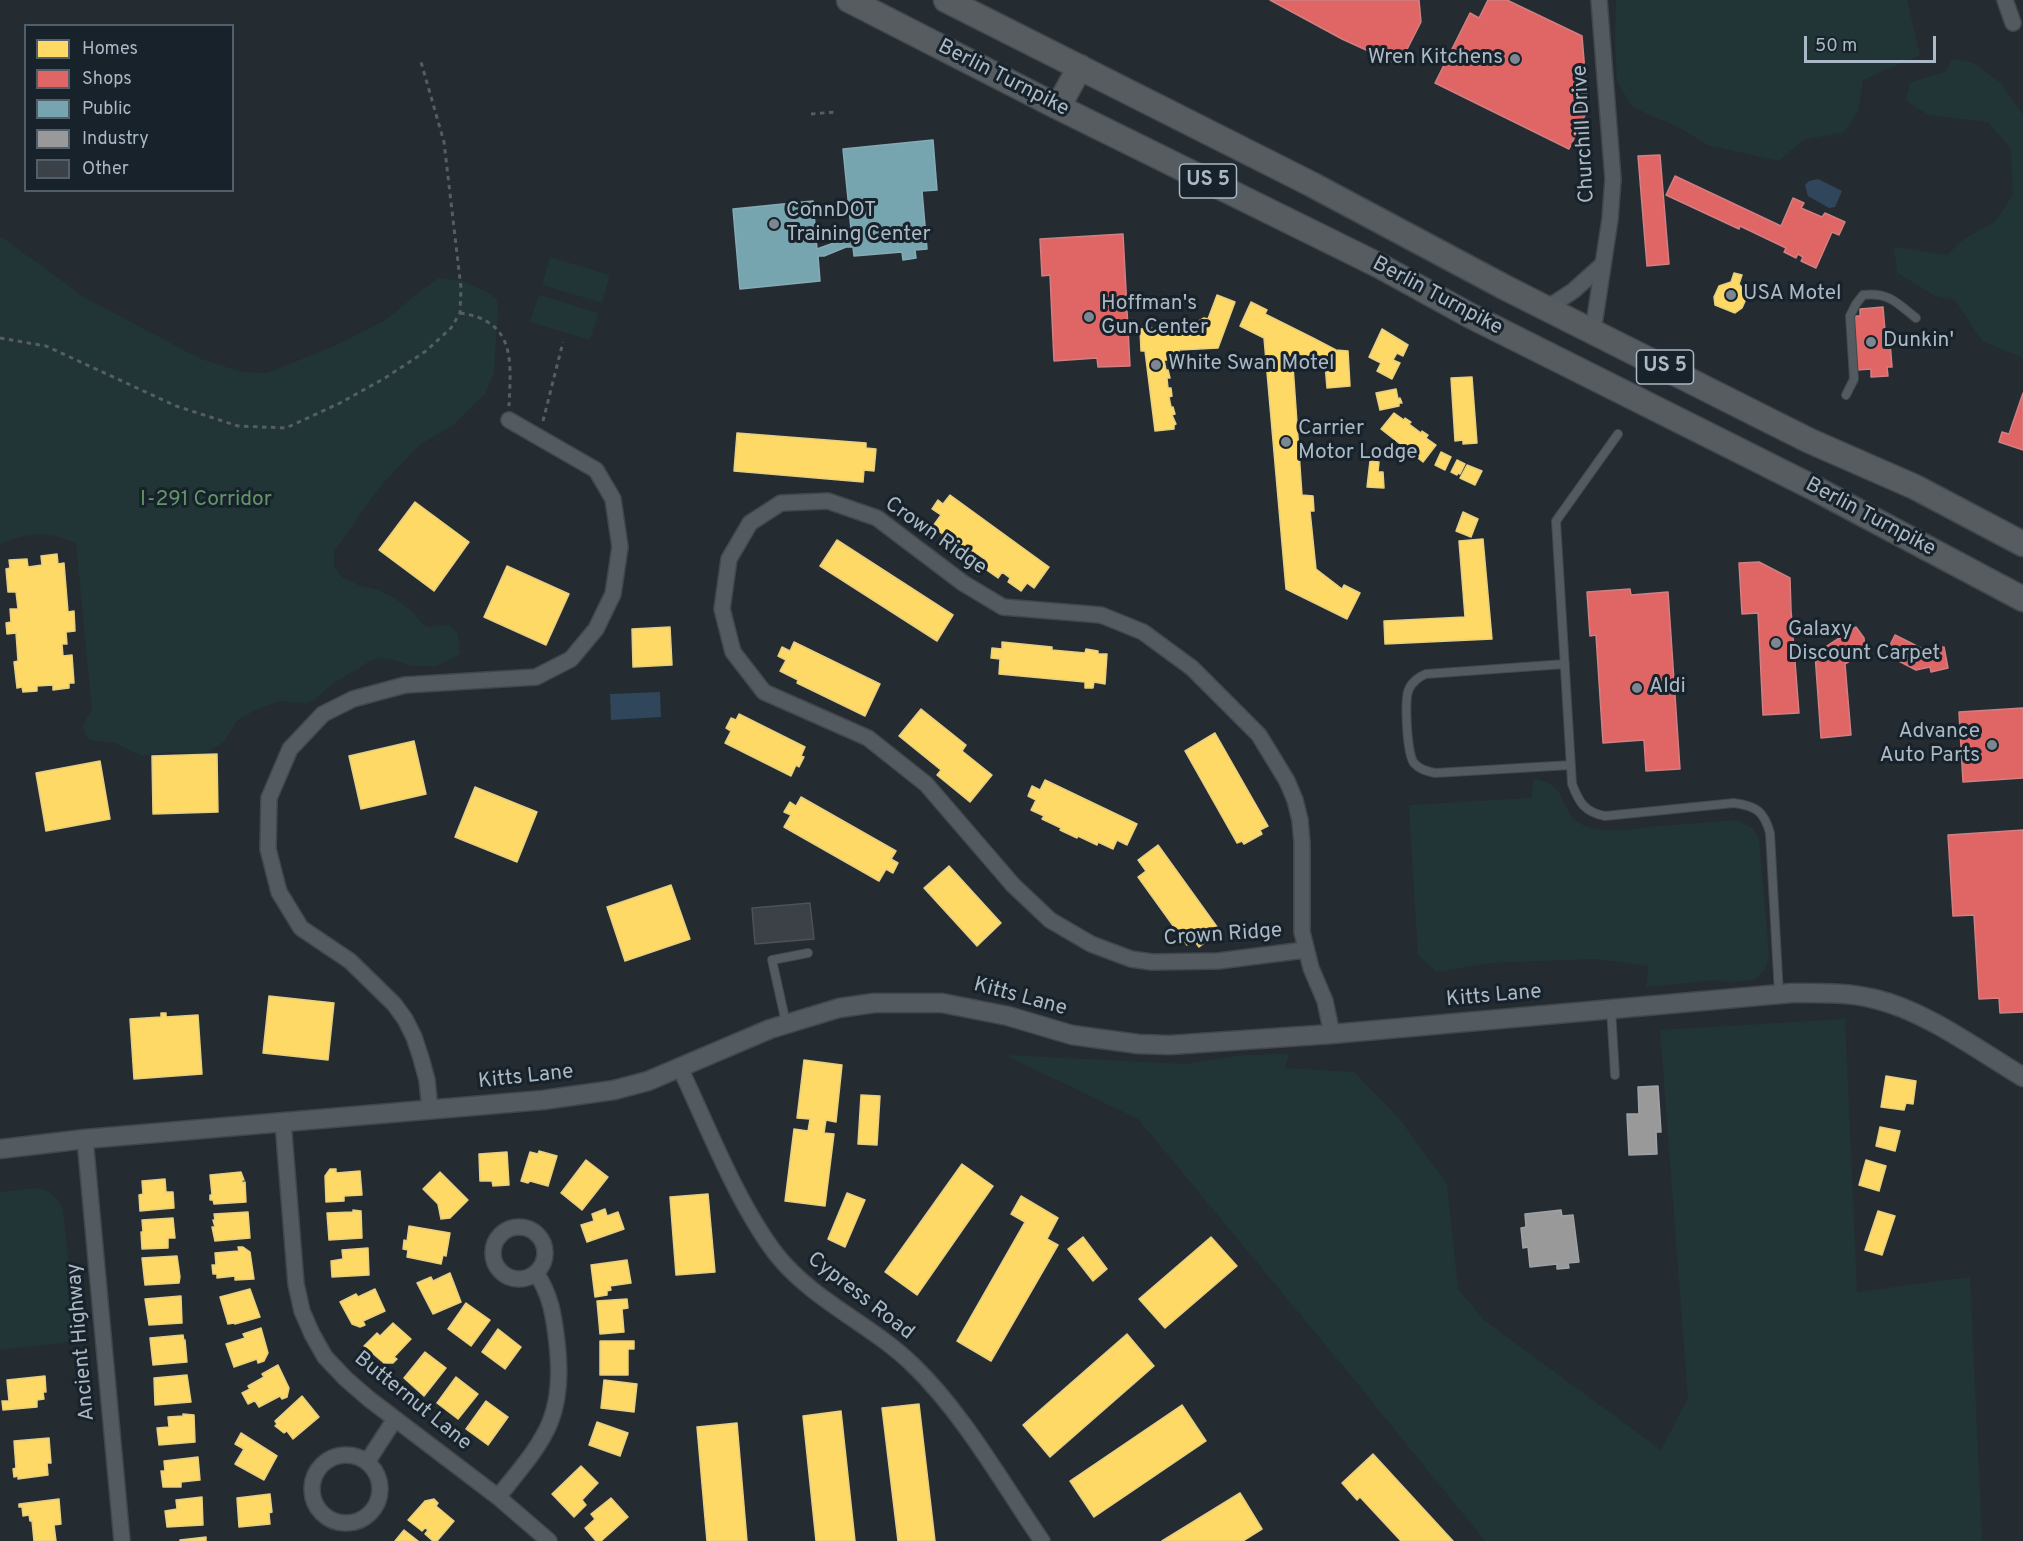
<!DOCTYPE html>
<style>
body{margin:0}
#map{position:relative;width:2023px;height:1541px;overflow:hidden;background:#242b31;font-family:Overpass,sans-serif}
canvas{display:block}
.legend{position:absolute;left:24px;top:24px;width:210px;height:168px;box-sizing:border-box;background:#17222b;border:2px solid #525e69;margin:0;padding:8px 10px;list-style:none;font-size:18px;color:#abb8c5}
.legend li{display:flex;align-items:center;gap:12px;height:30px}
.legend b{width:30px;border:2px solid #525e69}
.scale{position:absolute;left:1804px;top:36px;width:132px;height:27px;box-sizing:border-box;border:3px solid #abb8c5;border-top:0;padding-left:8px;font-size:18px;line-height:21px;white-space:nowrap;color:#abb8c5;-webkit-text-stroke:4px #17222b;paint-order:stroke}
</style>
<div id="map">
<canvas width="2023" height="1541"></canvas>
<ul class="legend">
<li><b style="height:16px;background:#ffd966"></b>Homes</li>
<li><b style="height:16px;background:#e06666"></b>Shops</li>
<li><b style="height:16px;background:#76a5af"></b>Public</li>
<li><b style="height:16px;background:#999"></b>Industry</li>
<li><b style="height:16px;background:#3b4146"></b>Other</li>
</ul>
<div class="scale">50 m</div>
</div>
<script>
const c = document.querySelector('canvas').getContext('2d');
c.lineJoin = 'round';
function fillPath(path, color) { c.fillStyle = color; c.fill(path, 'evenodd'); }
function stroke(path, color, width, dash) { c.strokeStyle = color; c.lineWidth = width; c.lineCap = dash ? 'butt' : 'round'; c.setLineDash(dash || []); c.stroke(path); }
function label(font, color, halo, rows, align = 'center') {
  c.font = font + ' Overpass,sans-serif'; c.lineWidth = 6; c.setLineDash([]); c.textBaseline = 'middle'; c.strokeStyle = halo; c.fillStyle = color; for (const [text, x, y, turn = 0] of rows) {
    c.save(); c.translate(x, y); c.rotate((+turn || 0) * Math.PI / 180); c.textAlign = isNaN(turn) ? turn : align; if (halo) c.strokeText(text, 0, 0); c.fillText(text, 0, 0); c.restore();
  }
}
fillPath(new Path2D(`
 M1616,0H1907L1920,55L1863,80L1858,112L1844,132L1803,140L1779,161L1707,145L1678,127L1632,107L1617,81L1615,45Z
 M1952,59L1972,62L2001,83L2023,115V358L1982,341L1955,300L1935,296L1897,273L1894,247L1947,255L1964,239L1995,222L2013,195L2011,149L1988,122L1929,115L1912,105L1906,99L1911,82L1945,72Z
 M0,236L87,299L201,359L242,372L267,373L339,344L387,319L424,288L439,278L463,281L487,292L496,299L498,305L494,372L485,394L453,425L418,446L380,487L334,551V567L343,578L361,586L379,590L394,598L412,611L423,625L429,627L449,625L458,634L460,654L436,666H412L391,659L381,658L370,661L331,685L314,700L304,703L281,701L260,708L244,716L236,722L224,742L209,751L196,754L171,752L142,756L115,743L91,740L85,734L83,725L92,709L76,544C48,530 28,533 0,544Z
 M550,257L610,275L602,303L542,285Z
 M539,295L598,313L590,340L530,322Z
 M1534,779C1572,785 1556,813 1585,826C1607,835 1636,828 1659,826C1685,824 1711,822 1737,820L1753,829L1759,839L1769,956L1765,969L1754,980L1728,982L1716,980L1646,987L1649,966L1596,959L1489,963L1437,972L1418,955L1409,805L1531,798Z
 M1845,1019L1857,1292L1970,1277L1982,1541H1485L1348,1372L1138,1119L1005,1055L1185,1064L1243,1055L1289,1054L1285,1068L1354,1072L1398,1117L1447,1184L1458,1289L1485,1321L1661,1450L1688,1398L1660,1030Z
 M35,1188C50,1190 57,1196 63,1210L76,1341L0,1350V1192Z`), '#213537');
fillPath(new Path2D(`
 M1818,179L1842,191L1835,207L1829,208L1808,196L1805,185L1809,181Z
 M660,692L661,717L611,720L610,694Z`), '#2f465b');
const homes = new Path2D(`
 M1734,273L1742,275L1739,284L1745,291L1746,299L1742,308L1735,313L1715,305L1714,297L1719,286L1731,282Z
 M1217,295L1235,302L1218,348L1179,350V352L1166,354L1167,360H1164L1166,370H1168L1170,378H1167L1168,388H1171L1172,396L1169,397L1171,407H1173L1175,414L1172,415L1176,424L1174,425V429L1155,431L1145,351H1141L1140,329L1197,326V322L1204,318L1208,319Z
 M1251,302L1267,310L1265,314L1313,338L1336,350L1348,351L1350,386L1327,388L1325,364L1292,351L1302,495L1313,496L1314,511H1310L1316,569L1342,589L1344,585L1360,593L1347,619L1286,589L1264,338L1240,326Z
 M1382,329L1408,345L1403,356L1397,353L1393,360L1400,363L1392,379L1377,371L1381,363L1369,357Z
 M1472,377L1477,443L1463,444V440L1455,441L1451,378Z
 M1396,389L1398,399L1400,398L1402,403H1399V406L1380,410L1376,393Z
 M1394,413L1404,420L1405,418L1411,422L1409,424L1421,433L1422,431L1428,435L1426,438L1436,445L1423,462L1381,429Z
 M737,433L866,443V448L876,449L874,471L864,470L863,482L734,471Z
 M1441,452L1451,457L1445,470L1435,465Z
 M1457,460L1465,464L1460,474L1458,473L1457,475L1451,472Z
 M1370,461L1379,462L1378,472H1383L1384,488L1367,487Z
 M1467,465L1482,471L1475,485L1460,478Z
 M950,495L1049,567L1034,588L1027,583L1021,591L1008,582L1010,578L1002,572L998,578L981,566L986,560L971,550L967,556L955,546L958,541L948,533L946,537L933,526L941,515L932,509L938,500L943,504Z
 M415,502L469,542L434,591L379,550Z
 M1463,512L1478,519L1471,537L1456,531Z
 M1483,539L1492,639L1385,644L1384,621L1465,617L1459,541Z
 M837,540L953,615L937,641L820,566Z
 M57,554L58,564L64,563L68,612L74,611L75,631L66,632L67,644H62L63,656L72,655L74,683H69V688L53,690V685L37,686V691L23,692L22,687L17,688L14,662L18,661L16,633L7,634L6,623L11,622L10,609H18L16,592H8L6,569L10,568L9,560L27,559L28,567L42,565L41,556Z
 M507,566L569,594L546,645L484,617Z
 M670,627L672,665L633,667L632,629Z
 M794,642L880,684L865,716L797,683L798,680L780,671L786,660L778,656L782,647L790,651Z
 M1002,642L1052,647V650L1085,653L1086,649L1098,651V654H1107L1105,684L1094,682L1093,688H1085V682L999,674L1000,659L991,658L992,648L1002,649Z
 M921,709L966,745L962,751L992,775L970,802L937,775L941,770L899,736Z
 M739,714L805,747L801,756L804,757L799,767L796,765L791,776L725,743L731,731L726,728L731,718L736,720Z
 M1215,733L1268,826L1260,830L1262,834L1244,844L1242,841L1237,843L1185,751Z
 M414,741L426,794L361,809L349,756Z
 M217,754L218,812L153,814L152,756Z
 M100,761L110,819L46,831L36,773Z
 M1045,780L1137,824L1127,845L1117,840L1113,849L1098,842L1097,845L1078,836L1077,838L1060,830L1061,828L1042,819L1044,816L1031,810L1036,800L1028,796L1032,786L1040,790Z
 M475,787L537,812L517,862L455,837Z
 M801,797L896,851L891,859L898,863L893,873L886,869L879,881L784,827L791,815L784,812L790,802L796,806Z
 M1158,845L1220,931L1199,947L1194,940L1187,945L1138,877L1146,871L1138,860Z
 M949,866L1001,923L977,946L924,888Z
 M671,885L690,939L625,961L607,907Z
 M269,996L334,1003L328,1060L263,1053Z
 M161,1013H166V1017L198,1015L202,1074L134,1079L130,1019L161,1017Z
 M804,1060L842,1065L836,1122L826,1120L824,1133L834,1134L825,1206L785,1201L794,1129L808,1131L810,1119L797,1118Z
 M1886,1076L1916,1081L1913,1104L1906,1103L1904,1110L1881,1107Z
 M861,1095L880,1096L877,1145L858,1144Z
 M1880,1127L1900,1131L1895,1151L1876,1146Z
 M539,1151L557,1156L548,1186L530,1181L528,1183L521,1181L530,1152L538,1154Z
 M507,1152L509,1185L493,1186L492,1181H480L479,1154Z
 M586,1160L608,1177L582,1210L561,1193Z
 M1866,1160L1886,1166L1879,1191L1859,1185Z
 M962,1164L993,1186L917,1295L885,1272Z
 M330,1169H336V1173L360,1171L362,1195L344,1196V1201L326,1202L325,1176Z
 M241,1172L244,1180H242V1183L245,1182L246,1202L214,1204L213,1200H210V1195H212L210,1175Z
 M440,1172L468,1200L450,1218L441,1219L438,1204L423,1189Z
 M165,1179L166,1192H173L174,1208L140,1211L139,1195L143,1194L142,1181Z
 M847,1193L865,1200L845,1247L828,1239Z
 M708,1194L715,1272L676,1275L670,1197Z
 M1021,1196L1058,1218L1047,1239L1058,1245L991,1361L957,1341L1025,1222L1011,1214Z
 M605,1209L607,1216L618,1212L624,1229L587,1242L581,1225L594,1221L592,1214Z
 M353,1210L361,1211L362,1238L329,1240L327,1213L353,1212Z
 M1878,1211L1895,1216L1882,1255L1865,1250Z
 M248,1212L250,1238L215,1241L212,1227H215L213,1220H215L214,1214Z
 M173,1218L175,1238H168V1248L142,1249L141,1232H143L142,1220Z
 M409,1226L450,1233L446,1256L443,1255L441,1264L407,1257L408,1250L403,1249L404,1240L407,1241Z
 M1083,1237L1107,1269L1093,1281L1068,1249Z
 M1211,1237L1237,1266L1165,1328L1139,1299Z
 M238,1247H243L250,1252L254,1279L235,1280V1276L217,1278V1274H213L212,1265H216L215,1253L239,1251Z
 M368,1248L369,1275L332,1277L331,1261L343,1259L342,1250Z
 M177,1256L180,1277L179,1283L145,1285L142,1258Z
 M627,1260L631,1283L610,1286L611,1290L607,1291V1295L595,1297L591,1265Z
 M450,1273L461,1302L433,1314L417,1283L431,1277L433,1281Z
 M250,1289L260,1317L235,1324L234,1323L228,1324L220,1297Z
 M375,1289L385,1311L363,1321L365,1325L360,1327L352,1324L340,1302L356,1294L358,1297Z
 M181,1296L182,1323L149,1325L145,1299Z
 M627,1299L628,1308L622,1309L624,1332L600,1334L597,1301Z
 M466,1303L490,1320L471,1346L448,1329Z
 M393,1323L411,1339L394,1357L397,1359L393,1363H384L364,1346L377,1333L380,1336Z
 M261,1328L268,1353L264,1361L258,1363L257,1359L234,1367L226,1344L245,1338L243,1334Z
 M498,1329L521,1347L505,1369L482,1352Z
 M1127,1334L1154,1366L1050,1457L1023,1425Z
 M183,1335L184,1341L185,1340L187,1362L153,1365L150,1338Z
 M600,1341H634V1349H628V1375H600Z
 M425,1352L446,1368L424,1396L404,1378Z
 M278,1365L289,1388L287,1397L282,1399L280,1396L259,1407L256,1402L254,1401L248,1404L242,1393L250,1389L248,1386L264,1377L262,1374Z
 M187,1375L191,1402L155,1405L154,1378Z
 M45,1376L46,1392H43L44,1399L37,1400V1407L3,1410L2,1401H9L7,1380Z
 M456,1377L478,1394L458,1419L437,1403Z
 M604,1380L637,1384L634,1412L601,1408Z
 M302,1396L319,1417L293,1439L287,1431L284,1433L275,1426L277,1424L275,1421Z
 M486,1401L508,1417L488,1445L466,1429Z
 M919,1404L935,1541H898L882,1408Z
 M1182,1405L1206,1441L1094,1517L1070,1481Z
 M841,1411L855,1541H816L803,1416Z
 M183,1414L194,1415L195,1442L159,1445L157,1428L169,1427L168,1417L183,1416Z
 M597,1422L628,1433L620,1456L589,1445Z
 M737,1423L747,1541H707L697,1427Z
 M241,1433L277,1456L264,1480L235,1464L244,1449L235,1444Z
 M49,1438L51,1463H47L48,1475L18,1479V1476L14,1477L13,1469L16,1468L14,1441Z
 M1373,1454L1453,1541H1401L1360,1497L1357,1500L1342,1483Z
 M198,1457L200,1480L181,1482V1487H163L161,1471H165L164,1461Z
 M581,1466L598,1483L582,1500L586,1505L574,1517L552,1494Z
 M1240,1493L1262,1529L1243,1541H1162Z
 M270,1494L272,1512L269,1513L270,1524L239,1527L237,1498Z
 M202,1497L203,1525L167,1527L165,1511L177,1509L176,1500Z
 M611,1498L628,1517L601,1541H596L585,1528L595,1519L591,1514Z
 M59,1499L61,1524L54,1525L56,1541H34L32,1521H30L29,1515L23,1516L22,1507H19V1504Z
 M434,1499L438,1503L436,1506L454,1521L437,1541H433L425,1534L428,1530L425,1528L422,1531L408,1520L425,1501Z
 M404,1530L418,1541H395Z
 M206,1537V1541H180V1540Z`);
fillPath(homes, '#ffd966');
stroke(homes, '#e6cf82', 1.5);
const shops = new Path2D(`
 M1270,0H1419L1421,22L1399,65L1342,39Z
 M1488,0H1507L1582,36L1588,109L1569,149L1435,83L1470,13L1479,18Z
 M1660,155L1669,264L1647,266L1638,156Z
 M1675,176L1781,226L1793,198L1804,203L1801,208L1822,217L1825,213L1845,222L1839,235L1832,232L1816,268L1801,261L1803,257L1798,254L1796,258L1784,252L1786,248L1740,226L1739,229L1666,195Z
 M1123,234L1130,366L1098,367L1097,358L1054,361L1050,275L1042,276L1040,239Z
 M1883,307L1886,343L1890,342L1892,367H1887L1888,376L1871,377V369L1857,370L1854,316H1860V309Z
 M2023,393V450L1999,442L2002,432L2009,434Z
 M1759,562L1790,578L1791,610L1799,713L1763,715L1758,613L1742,614L1739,563Z
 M1630,589L1631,595L1668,592L1680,769L1646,771L1644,740L1603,743L1596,635L1590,636L1587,592Z
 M1856,627L1864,638L1865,651L1845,664L1851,735L1821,738L1815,654Z
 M1895,635L1925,650L1944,647L1948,668L1931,672L1930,667L1916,670L1891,657L1890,645Z
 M2023,708V778L1963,782L1959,712Z
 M2023,830V1012L2000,1013L1999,998L1979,999L1974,915L1953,916L1948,835Z`);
fillPath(shops, '#e06666');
stroke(shops, '#d07f82', 1.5);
const public = new Path2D(`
 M933,140L937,190L922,191L927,249L915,250L916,258L903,260L902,252L854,256L853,247H846L824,256H818L820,281L740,289L733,209L813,201L817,249L845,239H852L843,149Z`);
fillPath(public, '#76a5af');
stroke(public, '#86abb6', 1.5);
const industry = new Path2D(`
 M1658,1086L1661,1132H1656L1657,1154L1629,1155L1627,1114H1639L1638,1087Z
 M1561,1210L1562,1216L1573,1215L1579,1262L1568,1263L1569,1268L1557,1269V1264L1530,1267L1528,1247L1523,1248L1521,1228L1526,1227L1525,1214Z`);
fillPath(industry, '#999');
stroke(industry, '#9ea2a6', 1.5);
const building = new Path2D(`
 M810,903L814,939L755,944L752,908Z`);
fillPath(building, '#3b4146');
stroke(building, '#4b525a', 1.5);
const service = new Path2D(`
 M1846,395L1854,379L1850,316L1856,304L1863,295C1889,292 1897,303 1916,318
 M1618,434L1556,521L1572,784C1579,802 1584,812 1605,816L1734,803C1756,806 1764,811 1770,833L1779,994
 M1565,664L1426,674C1420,676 1412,682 1409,689C1404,699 1407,755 1414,763C1420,770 1427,771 1435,773L1571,765
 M1611,1009L1615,1075
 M786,1023L772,960L808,953`);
const minor = new Path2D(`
 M2005,0L2013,23
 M1547,308L1573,291L1602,265
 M1593,331L1610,219L1613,179L1599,0
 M1305,950L1218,961L1152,962L1131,959L1091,944L1050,920L1013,885L926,784L868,738L764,692L733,652L722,609L729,559L750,523L781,503L828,501L877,518L963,583L1003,607L1101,615L1143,632L1192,668L1259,735L1287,781L1295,800L1300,820L1302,843V932L1311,968L1325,1001L1332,1034
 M680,1068C708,1127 737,1203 776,1254C813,1301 871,1324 913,1365C963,1413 1003,1484 1042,1541
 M430,1110L427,1080L421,1058L414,1037L405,1019L394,1004L350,961L301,928L279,892L268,849L269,798L290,749L323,714L353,699L405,685L536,677L571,659L596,629L613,594L620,547L613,499L596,470L509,420
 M283,1122L296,1284L302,1311L312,1334L325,1357L346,1379L369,1399L498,1497L549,1541
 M85,1139L122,1541
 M493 1253a26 26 0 1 1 52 0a26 26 0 1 1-52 0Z
 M312 1489a34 34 0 1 1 68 0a34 34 0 1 1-68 0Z
 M367,1462L395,1419
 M498,1497C543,1441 566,1419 557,1343C554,1317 551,1295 536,1273`);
const tertiary = new Path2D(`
 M0,1149L85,1139L543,1100L614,1090L648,1081L770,1029L839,1008L874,1003H942L1008,1016L1072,1035L1138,1044L1170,1045L1332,1034L1792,993C1820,993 1847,992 1875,999C1926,1011 1978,1050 2023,1077`);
const trunk = new Path2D(`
 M849,0L1058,107L1380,266L1469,315L1814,488L2023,599
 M946,0L1311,184L1506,288L1766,419L1810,441L1915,487L2023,544
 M1058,107L1080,67`);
stroke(service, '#42474c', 10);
stroke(minor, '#42474c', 18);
stroke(tertiary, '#42474c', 21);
stroke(trunk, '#40474e', 27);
stroke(new Path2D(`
 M811,114L835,112
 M460,313C516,321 511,361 509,406
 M0,338L46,346L176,406L238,426L286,428L340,403L385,378L426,351L451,328L460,313L461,288L444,142L421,62
 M543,421L563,342`), '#565d64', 3, [4.5, 4.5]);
stroke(service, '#535a60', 8);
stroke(minor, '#535a60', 15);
stroke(tertiary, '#535a60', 18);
stroke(trunk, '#575c60', 24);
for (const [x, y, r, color] of [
 [1515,59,6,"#7c8791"],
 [774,224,6,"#7c8791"],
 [1731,295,6,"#7c8791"],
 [1089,317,6,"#7c8791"],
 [1871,342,6,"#7c8791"],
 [1156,365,6,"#7c8791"],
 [1286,442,6,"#7c8791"],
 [1776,643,6,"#7c8791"],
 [1637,688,6,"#7c8791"],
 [1992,745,6,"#7c8791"]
]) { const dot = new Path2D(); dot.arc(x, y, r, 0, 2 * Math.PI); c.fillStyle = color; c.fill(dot); stroke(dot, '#17222b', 2); }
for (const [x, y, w] of [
 [1208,181,57],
 [1665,367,57]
]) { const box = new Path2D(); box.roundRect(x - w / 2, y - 17, w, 34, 4.5); c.fillStyle = '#17222b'; c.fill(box); stroke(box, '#abb8c5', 1.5); }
label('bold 20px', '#abb8c5', null, [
 ["US 5",1208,181],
 ["US 5",1665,367]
]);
label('21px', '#abb8c5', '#17222b', [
 ["Wren Kitchens",1503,59,"right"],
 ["ConnDOT",786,212],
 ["Training Center",786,236],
 ["USA Motel",1743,295],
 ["Hoffman's",1101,305],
 ["Gun Center",1101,329],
 ["Dunkin'",1883,342],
 ["White Swan Motel",1168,365],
 ["Carrier",1298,430],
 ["Motor Lodge",1298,454],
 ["Galaxy",1788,631],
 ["Discount Carpet",1788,655],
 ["Aldi",1649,688],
 ["Advance",1980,733,"right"],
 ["Auto Parts",1980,757,"right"]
], 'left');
label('21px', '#abb8c5', '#17222b', [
 ["Berlin Turnpike",1003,79,27],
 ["Churchill Drive",1585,134,-93],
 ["Berlin Turnpike",1437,297,28],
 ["Berlin Turnpike",1870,518,28],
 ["Crown Ridge",935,537,35],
 ["Crown Ridge",1223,936,-4],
 ["Kitts Lane",1494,997,-5],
 ["Kitts Lane",1020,998,15],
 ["Kitts Lane",526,1078,-6],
 ["Cypress Road",860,1297,38],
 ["Ancient Highway",82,1342,-95],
 ["Butternut Lane",412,1402,39]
]);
label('21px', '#639569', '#17222b', [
 ["I-291 Corridor",206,501]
]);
</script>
